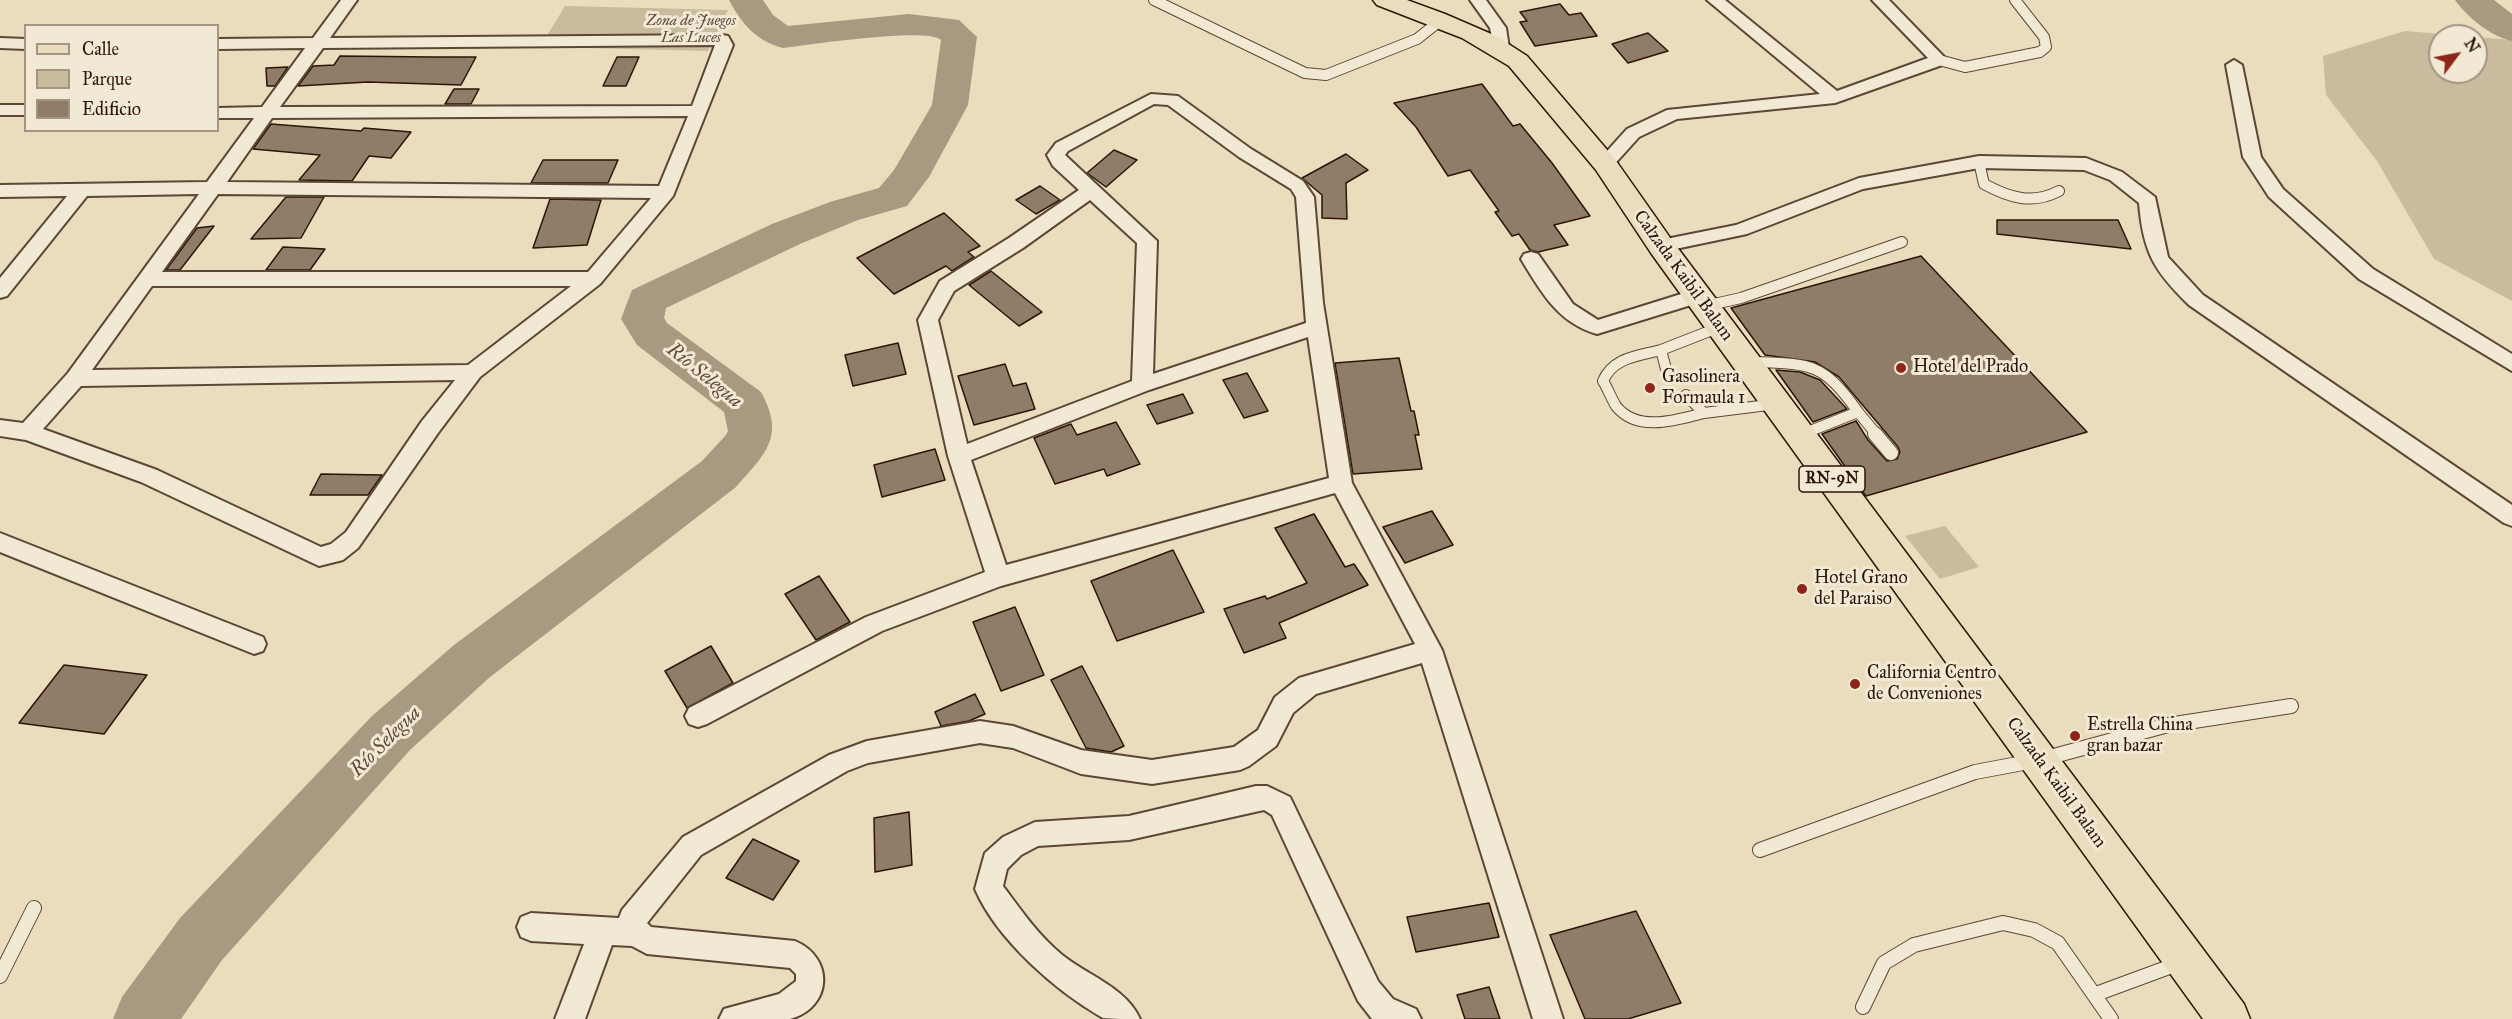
<!DOCTYPE html>
<meta charset="utf-8">
<style>
body{margin:0}
#map{position:relative;width:2512px;height:1019px;overflow:hidden;background:#e9ddbd;font-family:"IM FELL Great Primer",serif}
canvas{display:block}
.legend{position:absolute;left:24px;top:24px;width:195px;height:108px;box-sizing:border-box;background:#f1e9d4;border:2px solid #a39483;margin:0;padding:8px 10px;list-style:none;font-size:18px;color:#2d1509}
.legend li{display:flex;align-items:center;gap:12px;height:30px}
.legend b{width:30px;border:2px solid #a39483}
.north{position:absolute;left:2428px;top:24px;width:60px;height:60px;box-sizing:border-box;background:#f1e9d4;border:2px solid #a39483;border-radius:50%;rotate:58deg;font-size:16px;font-weight:700;line-height:24px;text-align:center;color:#2d1509}
.north::after{content:'';display:block;margin:auto;width:21px;height:27px;background:#8f2418;clip-path:polygon(50% 0,100% 100%,50% 72%,0 100%)}
</style>
<div id="map">
<canvas width="2512" height="1019"></canvas>
<ul class="legend">
<li><b style="height:8px;background:#e9ddbd"></b>Calle</li>
<li><b style="height:16px;background:#c9bb9e"></b>Parque</li>
<li><b style="height:16px;background:#8f7d67"></b>Edificio</li>
</ul>
<div class="north">N</div>
</div>
<script>
const c = document.querySelector('canvas').getContext('2d');
c.lineJoin = 'round';
function fillPath(path, color) { c.fillStyle = color; c.fill(path, 'evenodd'); }
function stroke(path, color, width, dash) { c.strokeStyle = color; c.lineWidth = width; c.lineCap = dash ? 'butt' : 'round'; c.setLineDash(dash || []); c.stroke(path); }
function label(font, color, halo, rows, align = 'center') {
  c.font = font + ' "IM FELL Great Primer",serif'; c.lineWidth = 6; c.setLineDash([]); c.textBaseline = 'middle'; c.strokeStyle = halo; c.fillStyle = color; for (const [text, x, y, turn = 0] of rows) {
    c.save(); c.translate(x, y); c.rotate((+turn || 0) * Math.PI / 180); c.textAlign = isNaN(turn) ? turn : align; if (halo) c.strokeText(text, 0, 0); c.fillText(text, 0, 0); c.restore();
  }
}
fillPath(new Path2D(`
 M565,6L728,10L708,51L540,47Z
 M2405,31L2465,36H2440V72H2476V37L2512,40V301L2434,259L2377,161L2326,95L2323,56Z
 M1945,526L1979,567L1940,579L1905,536Z`), '#c9bb9e');
fillPath(new Path2D(`
 M729,0H763L773,15L788,26L909,14L959,20L977,37L968,105L929,177L907,206L858,220L800,244L666,308L664,318L667,323L761,392C786,437 765,454 736,487L490,677L410,750L222,960L181,1019H113L122,997L180,918L372,716L454,645L702,461L726,435L728,431L724,412L637,345L621,319L632,290L772,224L830,202L879,188L894,170L932,105L941,40C926,27 809,45 783,48C756,41 742,24 729,0Z
 M2455,0H2494L2512,14V41C2492,37 2467,17 2455,0Z`), '#a99980');
const building = new Path2D(`
 M1560,4L1569,15L1581,13L1597,36L1535,46L1520,22L1527,21L1520,12Z
 M1648,33L1668,51L1628,63L1612,44Z
 M340,56L433,57H476L461,85L368,82L298,86L313,66L334,65Z
 M617,57H639L626,86H603Z
 M288,67L275,86H267L266,68Z
 M1482,84L1513,126L1520,124L1552,163L1590,216L1554,225L1568,245L1538,252L1530,250L1519,234L1512,236L1495,212L1499,211L1470,170L1448,176L1416,127L1394,103Z
 M454,89H479L471,104H445Z
 M271,124L361,131L364,128L411,132L391,158L369,156L352,181L299,180L320,155L253,149Z
 M1114,150L1137,160L1106,187L1087,173Z
 M1346,154L1368,170L1346,183L1347,219L1322,218V195L1302,178Z
 M543,160H618L608,183H531Z
 M1040,186L1060,200L1036,214L1016,200Z
 M286,197H324L301,238L251,239Z
 M550,199L601,200L587,245L533,248Z
 M944,213L980,246L968,252L974,257L952,271L946,266L894,294L857,258Z
 M1997,220H2118L2131,249L1997,234Z
 M214,226L180,270H166L197,228Z
 M283,247L325,249L310,270H266Z
 M1921,256L2087,432L1866,496L1822,434L1856,421L1868,440L1887,461L1897,459L1900,452L1898,447L1839,377L1815,362L1765,355L1731,308Z
 M991,271L1042,312L1019,326L969,285Z
 M898,343L906,374L853,386L845,355Z
 M1399,358L1411,411H1414L1419,435H1415L1422,469L1353,474L1335,363Z
 M1005,364L1013,386L1026,383L1035,409L974,425L958,376Z
 M1776,370L1800,372L1820,380L1847,409L1813,422Z
 M1247,373L1268,411L1244,418L1223,380Z
 M1183,394L1193,413L1157,424L1147,405Z
 M1116,422L1140,464L1107,476L1104,469L1055,484L1034,438L1071,424L1077,435Z
 M935,449L945,480L882,497L874,465Z
 M321,474L382,475L368,495H310Z
 M1432,511L1453,545L1405,563L1383,527Z
 M1314,514L1345,567L1354,564L1368,585L1279,623L1286,638L1244,653L1224,609L1265,596L1267,599L1307,583L1275,528Z
 M1173,550L1204,612L1117,641L1091,581Z
 M819,576L850,622L816,640L785,594Z
 M1015,607L1044,675L1001,691L973,622Z
 M711,646L733,683L687,708L665,671Z
 M64,665L147,675L104,734L19,723Z
 M1082,666L1124,746L1111,752L1086,748L1051,680Z
 M975,694L985,714L969,721L941,726L935,712Z
 M909,812L912,865L875,872L874,818Z
 M753,839L799,861L773,900L726,878Z
 M1489,903L1499,937L1416,952L1407,917Z
 M1636,911L1681,1003L1628,1019H1585L1550,935Z
 M1489,987L1500,1019H1465L1457,995Z`);
fillPath(building, '#8f7d67');
stroke(building, '#2d1509', 1.5);
const laneFar1 = new Path2D(`
 M1154,0L1305,73L1326,75L1417,39L1441,20
 M1939,60L1965,67L2040,52L2046,47L2044,37L2015,0
 M1979,162L1984,184C2010,198 2032,205 2059,191
 M1705,306L1741,298L1902,242
 M1661,350C1639,356 1613,357 1603,381C1608,389 1611,398 1616,406C1637,433 1677,420 1704,413
 M1750,362C1810,364 1822,361 1858,412L1800,435
 M1666,369L1661,350L1720,327
 M1686,395L1704,413L1776,404
 M1858,412L1877,435`);
const lane = new Path2D(`
 M1875,434L1891,453
 M1800,435L1804,434
 M1760,850L1975,772L2039,760L2168,725L2291,706
 M0,976L34,908
 M2096,994L2180,963
 M1863,1007L1884,963L1914,945L2003,923L2034,930L2058,943L2111,1019`);
const street = new Path2D(`
 M341,0H357L330,38L722,35L728,36L733,45L673,196L600,284L480,377L438,433L358,548L343,560L319,566L141,482L26,440L0,436V420L23,423L68,373L199,194L87,196L7,296L0,298V278L67,196L0,197V185L207,182L254,118H218V108L262,107L305,48L218,49V39L313,38ZM715,45L692,106L280,107L323,48ZM688,116L659,186L227,182L272,118ZM218,194L651,198L588,272H162ZM152,286H571L468,365L92,370ZM455,380L422,421L346,532L331,544L321,547L157,470L43,429L81,386Z
 M1470,0H1486L1506,28L1509,48L1507,52H1495L1490,28Z
 M1707,0H1725L1837,91L1928,58L1872,0H1889L1947,60L1945,64L1835,103L1677,119L1639,137L1611,168H1599L1596,164L1599,160L1627,129L1667,110L1820,94Z
 M0,38L26,39V49L0,48Z
 M2234,60L2242,65L2261,157L2283,189L2373,269L2512,354V371L2359,279L2269,197L2243,157L2226,65Z
 M1151,94L1178,96L1251,149L1303,181L1314,197L1323,303L1352,483L1442,650L1563,1019H1533L1422,663L1316,694L1293,713L1276,746L1249,766L1240,770L1152,784L1081,774L1013,748L980,743L868,763L847,771L701,855L647,923L651,927L795,941C835,958 832,1008 790,1019C769,1019 741,1019 719,1019L724,1009L779,994L796,981V974L790,968L647,954L632,946L612,945L585,1019H555L584,944L531,941L521,937L517,927L521,917L531,913L619,918L622,910L683,837L829,755L867,741L980,721L1013,726L1081,750L1152,760L1234,747L1258,730L1275,697L1299,678L1415,644L1335,493L1001,586L882,631L707,724L698,727L689,724L685,716L689,708L866,617L985,572L948,456L918,320L940,281L1009,238L1079,190L1053,166L1047,155L1056,143ZM1154,104L1168,105L1239,157L1291,189L1296,197L1306,323L1153,374L1157,241L1065,155L1068,151ZM1090,200L1137,243L1132,381L967,444L938,320L954,291L1023,248ZM1308,337L1329,478L1006,565L971,460L1149,390Z
 M0,105H26V115H0Z
 M1979,156L2086,158L2122,172L2155,197L2168,257L2203,295L2512,505V526L2504,523L2189,305C2154,271 2143,252 2139,203L2110,180L2084,170L1979,168L1863,189L1747,234L1661,252L1654,251L1651,246L1654,241L1661,240L1736,225L1859,178Z
 M1531,252L1538,254L1573,304L1598,320L1697,289L1704,291L1707,296L1704,301L1597,334C1558,323 1541,292 1521,259L1524,254Z
 M0,533L263,637L266,644L263,651L254,654L0,552Z
 M1256,786H1267L1290,797L1378,981L1393,999L1416,1009L1421,1019H1372L1358,1001L1272,815L1264,810L1129,840L1038,846L1021,855L1007,869L1003,886C1021,910 1038,935 1061,954C1086,975 1126,987 1140,1019C1130,1019 1111,1019 1103,1018C1056,991 997,940 975,889L985,853L1003,837L1035,822L1129,816Z`);
const primary = new Path2D(`
 M1373,0H1407L1445,14L1496,36L1527,56L1614,158L1671,239L2244,1004L2250,1019H2203L1651,253L1596,170L1509,66L1462,38L1377,5Z`);
stroke(laneFar1, '#5c4736', 12);
stroke(lane, '#5c4736', 16);
stroke(street, '#5c4736', 4);
stroke(primary, '#2d1509', 3);
stroke(laneFar1, '#f1e9d4', 10);
stroke(lane, '#f1e9d4', 14);
fillPath(street, '#f1e9d4');
fillPath(primary, '#e9ddbd');
for (const [x, y, r, color] of [
 [1901,368,6,"#8f2418"],
 [1650,388,6,"#8f2418"],
 [1802,589,6,"#8f2418"],
 [1855,684,6,"#8f2418"],
 [2075,736,6,"#8f2418"]
]) { const dot = new Path2D(); dot.arc(x, y, r, 0, 2 * Math.PI); c.fillStyle = color; c.fill(dot); stroke(dot, '#f1e9d4', 2); }
label('italic 15px', '#5c4736', '#f1e9d4', [
 ["Zona de Juegos",691,21],
 ["Las Luces",691,38]
]);
for (const [x, y, w] of [
 [1832,479,66]
]) { const box = new Path2D(); box.roundRect(x - w / 2, y - 13, w, 26, 4.5); c.fillStyle = '#f1e9d4'; c.fill(box); stroke(box, '#2d1509', 1.5); }
label('bold 16px', '#2d1509', null, [
 ["RN-9N",1832,479]
]);
label('18px', '#2d1509', '#f1e9d4', [
 ["Calzada Kaibil Balam",1683,276,54],
 ["Calzada Kaibil Balam",2056,783,54]
]);
label('18px', '#2d1509', '#f1e9d4', [
 ["Hotel del Prado",1913,368],
 ["Gasolinera",1662,378],
 ["Formaula 1",1662,399],
 ["Hotel Grano",1814,579],
 ["del Paraiso",1814,600],
 ["California Centro",1867,674],
 ["de Conveniones",1867,695],
 ["Estrella China",2087,726],
 ["gran bazar",2087,747]
], 'left');
label('italic 20px', '#5f4a39', '#f1e9d4', [
 ["Río Selegua",704,376,39],
 ["Río Selegua",386,742,-45]
]);
</script>
